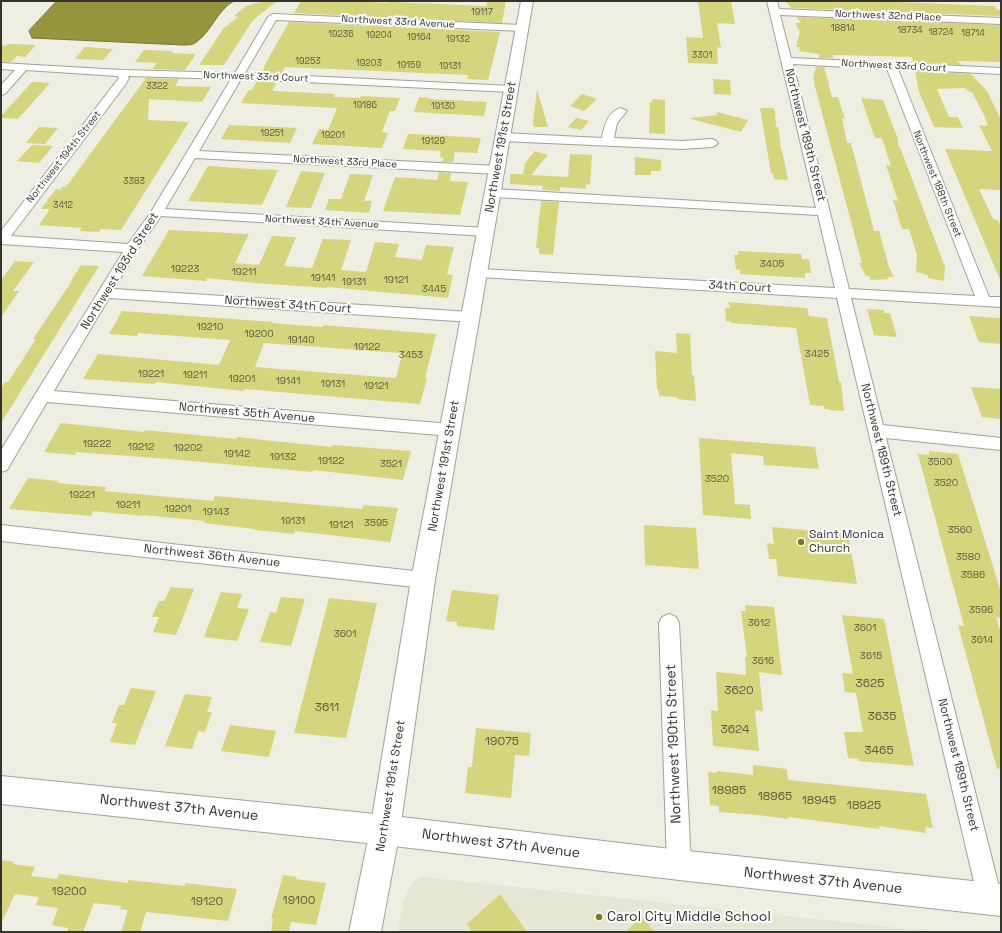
<!DOCTYPE html>
<style>
body{margin:0}
#map{position:relative;width:1002px;height:933px;overflow:hidden;background:#eeeee3;font-family:"Space Grotesk",sans-serif}
canvas{display:block}
.frame{position:absolute;inset:0;border:2px solid #34342f;pointer-events:none}
</style>
<div id="map">
<canvas width="1002" height="933"></canvas>
<div class="frame"></div>
</div>
<script>
const c = document.querySelector('canvas').getContext('2d');
c.lineJoin = 'round';
function fillPath(path, color) { c.fillStyle = color; c.fill(path, 'evenodd'); }
function stroke(path, color, width, dash) { c.strokeStyle = color; c.lineWidth = width; c.lineCap = dash ? 'butt' : 'round'; c.setLineDash(dash || []); c.stroke(path); }
function label(font, color, halo, rows, align = 'center') {
  c.font = font + ' "Space Grotesk",sans-serif'; c.lineWidth = 4; c.setLineDash([]); c.textBaseline = 'middle'; c.strokeStyle = halo; c.fillStyle = color; for (const [text, x, y, turn = 0] of rows) {
    c.save(); c.translate(x, y); c.rotate((+turn || 0) * Math.PI / 180); c.textAlign = isNaN(turn) ? turn : align; if (halo) c.strokeText(text, 0, 0); c.fillText(text, 0, 0); c.restore();
  }
}
fillPath(new Path2D(`
 M422,877L936,932H398L403,902L412,883Z`), '#e5e6d3');
const water = new Path2D(`
 M57,1H234C217,10 211,33 195,43C192,45 187,45 183,45L32,38L29,31Z`);
fillPath(water, '#96943c');
stroke(water, '#797738', 1);
fillPath(new Path2D(`
 M265,1H277L253,20L224,65H199L224,28L238,17L234,16L246,6Z
 M301,1H361L385,3L390,2L486,6L488,1H506L502,23L294,13Z
 M698,1H731L735,24L717,23L721,48L717,47L718,64L688,63L686,37L703,38Z
 M786,1H872L995,6L997,10H1001V16L791,8Z
 M797,17L1001,25V62L957,61L962,65L913,62L912,57L838,55H833V58H819V54L799,51L800,47H796L800,32L795,23H801Z
 M289,22L500,32L488,80L467,79L468,75L285,67L282,73L262,72L265,66H264Z
 M8,44H12L36,45L25,57L17,56L11,62H1V45L6,46Z
 M85,47L113,49L103,60L75,59Z
 M144,50L173,51L172,53L196,54L185,70L152,69L157,63L135,62Z
 M816,67H824L829,84L828,87L829,86L832,97H838L845,119L842,118L847,143H851L874,231H879L889,267L894,277H887L889,279L871,280L869,276H866L859,263H862L814,83V79H813Z
 M915,71L971,74L987,91L1001,120V190L979,189L993,219L998,220L1001,227V282L945,149L992,151L979,125L988,126L985,117L972,92H969L965,88L937,89L949,117H958L963,128L934,127L919,92Z
 M146,78L179,79L175,86L211,87L202,102L149,99L148,120L189,122L121,230L101,229L99,232L80,231L82,228L39,225L50,209H41L56,189L60,190L62,187H66Z
 M713,79L730,80L731,95L714,94Z
 M257,81L277,82L272,91L335,94L334,97L360,98L361,96L400,98L395,111H390L382,132L388,133L382,148L312,144L319,129L328,130L337,108L241,103L249,90H252Z
 M32,82L50,83L18,119L1,118V116Z
 M537,89L548,127H534L533,122Z
 M582,94L597,99L584,111L570,106Z
 M419,97L430,98V99L487,102L484,116L414,112Z
 M861,98L883,100L898,139V146L900,147L945,267L944,281L928,278V275L916,272L917,255L909,229H902L893,200L898,201L886,165L891,166L882,138H875Z
 M652,99L665,100V134L649,133L650,102H652Z
 M760,108H773L775,111L776,127H778L779,131L781,150H782L788,180L774,179L773,174L771,173Z
 M717,112L748,120L741,132L691,119V118L717,115Z
 M576,118L589,121L581,130L568,127Z
 M229,125L277,127L297,128L290,143L221,139Z
 M39,127L58,128L45,144L26,143Z
 M408,134H414L481,138L477,153L455,152L453,162H442L444,158L440,157L441,151L403,149Z
 M32,145L53,146L39,163L17,161Z
 M535,151L548,155L531,175L568,177L570,154L592,155L590,185L586,184V189L560,187V191L542,190L543,186L510,184V174H523L525,163Z
 M635,157L661,160V171H651V175H635Z
 M208,166L251,169L278,170L262,205L188,201Z
 M301,171L325,173L311,208L286,207Z
 M439,172L451,173L450,181L468,182L460,215L383,211L395,177L437,180Z
 M350,174L373,175L364,201H372L369,213L325,210L329,199H341Z
 M541,201L559,202L553,255L539,254V248H536Z
 M169,230L249,234L235,263L259,265L272,236L296,237L284,266L312,268L323,239L351,240L341,270L366,272L375,242L399,244L395,257L422,260L426,245L454,247L447,274L453,275L448,298L327,287V288L255,283L207,278L206,281L142,276Z
 M738,251L801,254L802,259H809L811,273H805V278L740,274V270L736,269L734,255H738Z
 M15,261L34,262L13,291H19L1,317V280Z
 M81,265L99,266L1,423V389L5,382H8L36,339H33L72,281H71Z
 M728,302L807,308L809,316L827,318L839,382H841L844,411L829,410V409H824V406L810,405L796,328L731,323V322L726,321L725,308H730Z
 M867,309L884,310V313H890L897,337L874,335Z
 M122,311L273,322L272,323L323,327V325L436,334L425,378H427L420,404L245,389L244,391L156,382L155,384L83,379L98,354L219,365L230,340L138,333L137,336L109,334ZM264,343L401,353V355H402L396,378L255,367Z
 M969,316L1001,318V344L979,342Z
 M676,333L690,334L692,375H694L696,401L678,399L677,397L659,396V391L657,390L655,351L677,353Z
 M971,387L1001,389V419L982,417Z
 M61,423L144,432L145,430L237,439L238,437L263,440L332,447L333,445L411,451L403,480L313,470V472L169,459L76,452L75,455L44,452Z
 M699,438L815,447L819,469L764,465L763,456L731,453L735,504L750,505L751,519L703,515Z
 M929,451L958,454L1001,592V618L996,617L1001,634V768L997,769L964,647L958,625L964,626L918,454L929,455Z
 M28,478L58,481L57,483L106,487L104,491L213,501L215,496L362,509L364,505L398,508L390,542L295,531L294,534L255,530V529L204,523L205,521L143,515V516L93,511L91,516L9,509Z
 M644,525L696,528L699,569L645,565Z
 M772,527L848,534L857,584L778,576L776,559H769L767,543L774,544Z
 M171,587L194,589L176,635L153,632L159,617H152L159,601H164Z
 M452,590L499,595L494,630L457,626V622L446,621Z
 M221,592L242,594L237,608L249,609L237,641L204,637Z
 M281,597L305,599L291,646L260,642L270,612L276,613Z
 M329,598L377,603L346,738L294,733Z
 M745,605L774,607L782,675L759,672L763,711L755,710L759,751L713,746L711,710L718,711L716,672L746,675L745,657H747L741,611H746Z
 M842,615L884,619L914,766L859,761V759L848,758L844,732H863L856,693L845,692L842,673L853,674Z
 M131,688L156,691L135,745L110,742L117,723H112L119,705H124Z
 M185,694L212,697L207,712H212L205,732L198,731L192,749L165,746Z
 M230,725L276,731L269,757L221,751Z
 M476,728L531,733L529,756L515,755L511,798L465,793L468,767H472Z
 M753,765L787,769L788,780L926,794L933,828L925,827L926,833L879,826L880,829L788,817L789,819L758,815L719,812V806L710,805L708,772L717,773V771L753,775Z
 M1,860L14,862L13,864L35,867L31,876L57,879L59,874L128,883V880L185,886V883L237,889L228,921L146,912L140,932H121L128,910L120,909L121,906L94,903L83,932H67L68,928L52,925L58,908L36,905L39,897L15,894L1,924Z
 M283,875L297,877L296,879L326,883L316,925L291,922L289,932H271L273,919H271Z
 M500,894L527,932H472L467,924Z
 M642,916L654,932H626Z`), '#d5d57d');
const minor = new Path2D(`
 M767,1H777L779,9L1001,18V24L780,15L791,58L1001,68V74L898,69L989,297H1001V307L851,298L883,425L1001,438V450L886,438L1001,895V901L998,907L990,911L982,907L978,899L837,298L479,277L474,276L472,273L474,270L479,269L835,288L818,215L494,197L490,196L488,193L490,190L494,189L816,208ZM793,64L887,69L975,296L849,289Z
 M273,14L522,25L527,28L522,31L276,20L245,73L511,86L516,89L511,92L241,79L199,151L498,166L502,167L504,170L502,173L498,174L195,158L165,209L486,228L491,229L493,232L491,235L486,236L161,216L138,249L114,289L471,312L476,314L478,317L476,320L471,322L109,298L54,391L451,424L457,426L459,430L457,434L451,436L47,402L7,470L1,472V450L123,252L1,244V231L119,78L117,76L26,70L5,94L1,95V85L15,70L1,69V63L121,70L235,73L268,17ZM128,76L231,79L151,212L128,244L11,236L125,85L129,78Z
 M621,108L627,111L617,123L614,138L682,141L712,139L716,141L718,143L716,145L712,147L682,149L502,141L498,139L496,137L498,135L502,133L602,138C604,126 608,111 621,108Z
 M1,525L423,572L430,574L432,580L430,586L423,588L1,541Z
 M669,614L676,617L679,623L691,865L687,873L679,877L671,873L667,865L659,623L662,617Z`);
const tertiary = new Path2D(`
 M521,1H533L435,580L400,830L381,932H349L370,830L411,580Z`);
const secondary = new Path2D(`
 M1,776L385,815L679,850L1001,884V916L679,880L385,845L1,804Z`);
stroke(minor, '#a1a297', 2);
stroke(tertiary, '#a1a297', 2);
stroke(secondary, '#a1a297', 2);
fillPath(minor, '#fff');
fillPath(tertiary, '#fff');
fillPath(secondary, '#fff');
for (const [x, y, r, color] of [
 [801,542,4,"#7b791f"],
 [599,917,4,"#7b791f"]
]) { const dot = new Path2D(); dot.arc(x, y, r, 0, 2 * Math.PI); c.fillStyle = color; c.fill(dot); stroke(dot, '#fff', 1.5); }
label('9px', '#5c5c42', null, [
 ["19117",482,13],
 ["18814",843,29],
 ["18734",910,31],
 ["18724",941,33],
 ["18714",973,34],
 ["19236",341,35],
 ["19204",379,36],
 ["19164",419,38],
 ["19132",458,40],
 ["3301",702,56],
 ["19253",308,62],
 ["19203",369,64],
 ["19159",409,66],
 ["19131",450,67],
 ["3322",157,87],
 ["19186",365,106],
 ["19130",443,107],
 ["19251",272,134],
 ["19201",333,136],
 ["19129",433,142],
 ["3383",134,182],
 ["3412",63,206]
]);
label('10px', '#34342f', '#fff', [
 ["Northwest 32nd Place",888,16,2],
 ["Northwest 33rd Avenue",398,22,3],
 ["Northwest 33rd Court",894,66,3],
 ["Northwest 33rd Court",256,77,2],
 ["Northwest 194th Street",64,157,-52],
 ["Northwest 33rd Place",345,162,3],
 ["Northwest 188th Street",937,184,68],
 ["Northwest 34th Avenue",322,222,3]
]);
label('10px', '#5c5c42', null, [
 ["3405",772,264],
 ["19223",185,269],
 ["19211",244,272],
 ["19141",323,278],
 ["19121",396,280],
 ["19131",354,282],
 ["3445",434,289],
 ["19210",210,327],
 ["19200",259,334],
 ["19140",301,340],
 ["19122",367,347],
 ["3425",817,354],
 ["3453",411,355],
 ["19221",151,374],
 ["19211",195,375],
 ["19201",242,379],
 ["19141",288,381],
 ["19131",333,384],
 ["19121",376,386],
 ["19222",97,444],
 ["19212",141,447],
 ["19202",188,448],
 ["19142",237,454],
 ["19132",283,457],
 ["19122",331,461],
 ["3500",940,462],
 ["3521",391,464],
 ["3520",717,479],
 ["3520",946,483],
 ["19221",82,495],
 ["19211",128,505],
 ["19201",178,509],
 ["19143",216,512],
 ["19131",293,521],
 ["3595",376,523],
 ["19121",341,525],
 ["3560",960,530],
 ["3580",968,557],
 ["3586",973,575],
 ["3596",981,610],
 ["3612",759,623],
 ["3601",865,628],
 ["3601",345,634],
 ["3614",982,640],
 ["3615",871,656],
 ["3616",763,661]
]);
label('12px', '#34342f', '#fff', [
 ["Northwest 189th Street",805,135,76],
 ["Northwest 191st Street",501,147,-80],
 ["Northwest 193rd Street",120,271,-58],
 ["34th Court",740,287,3],
 ["Northwest 34th Court",288,305,4],
 ["Northwest 35th Avenue",247,413,5],
 ["Northwest 189th Street",881,450,76],
 ["Northwest 191st Street",444,466,-80],
 ["Northwest 36th Avenue",212,556,6],
 ["Northwest 189th Street",958,765,76],
 ["Northwest 191st Street",391,786,-81]
]);
label('12px', '#34342f', '#fff', [
 ["Saint Monica",809,535],
 ["Church",809,549]
], 'left');
label('12px', '#5c5c42', null, [
 ["3625",870,684],
 ["3620",739,691],
 ["3611",327,708],
 ["3635",882,717],
 ["3624",735,730],
 ["19075",502,742],
 ["3465",879,751],
 ["18985",729,791],
 ["18965",775,797],
 ["18945",819,801],
 ["18925",864,806],
 ["19200",69,892],
 ["19100",299,901],
 ["19120",207,902]
]);
label('14px', '#34342f', '#fff', [
 ["Northwest 190th Street",674,744,-92],
 ["Northwest 37th Avenue",179,808,6],
 ["Northwest 37th Avenue",501,844,7],
 ["Northwest 37th Avenue",823,881,6]
]);
label('14px', '#34342f', '#fff', [
 ["Carol City Middle School",607,917]
], 'left');
</script>
